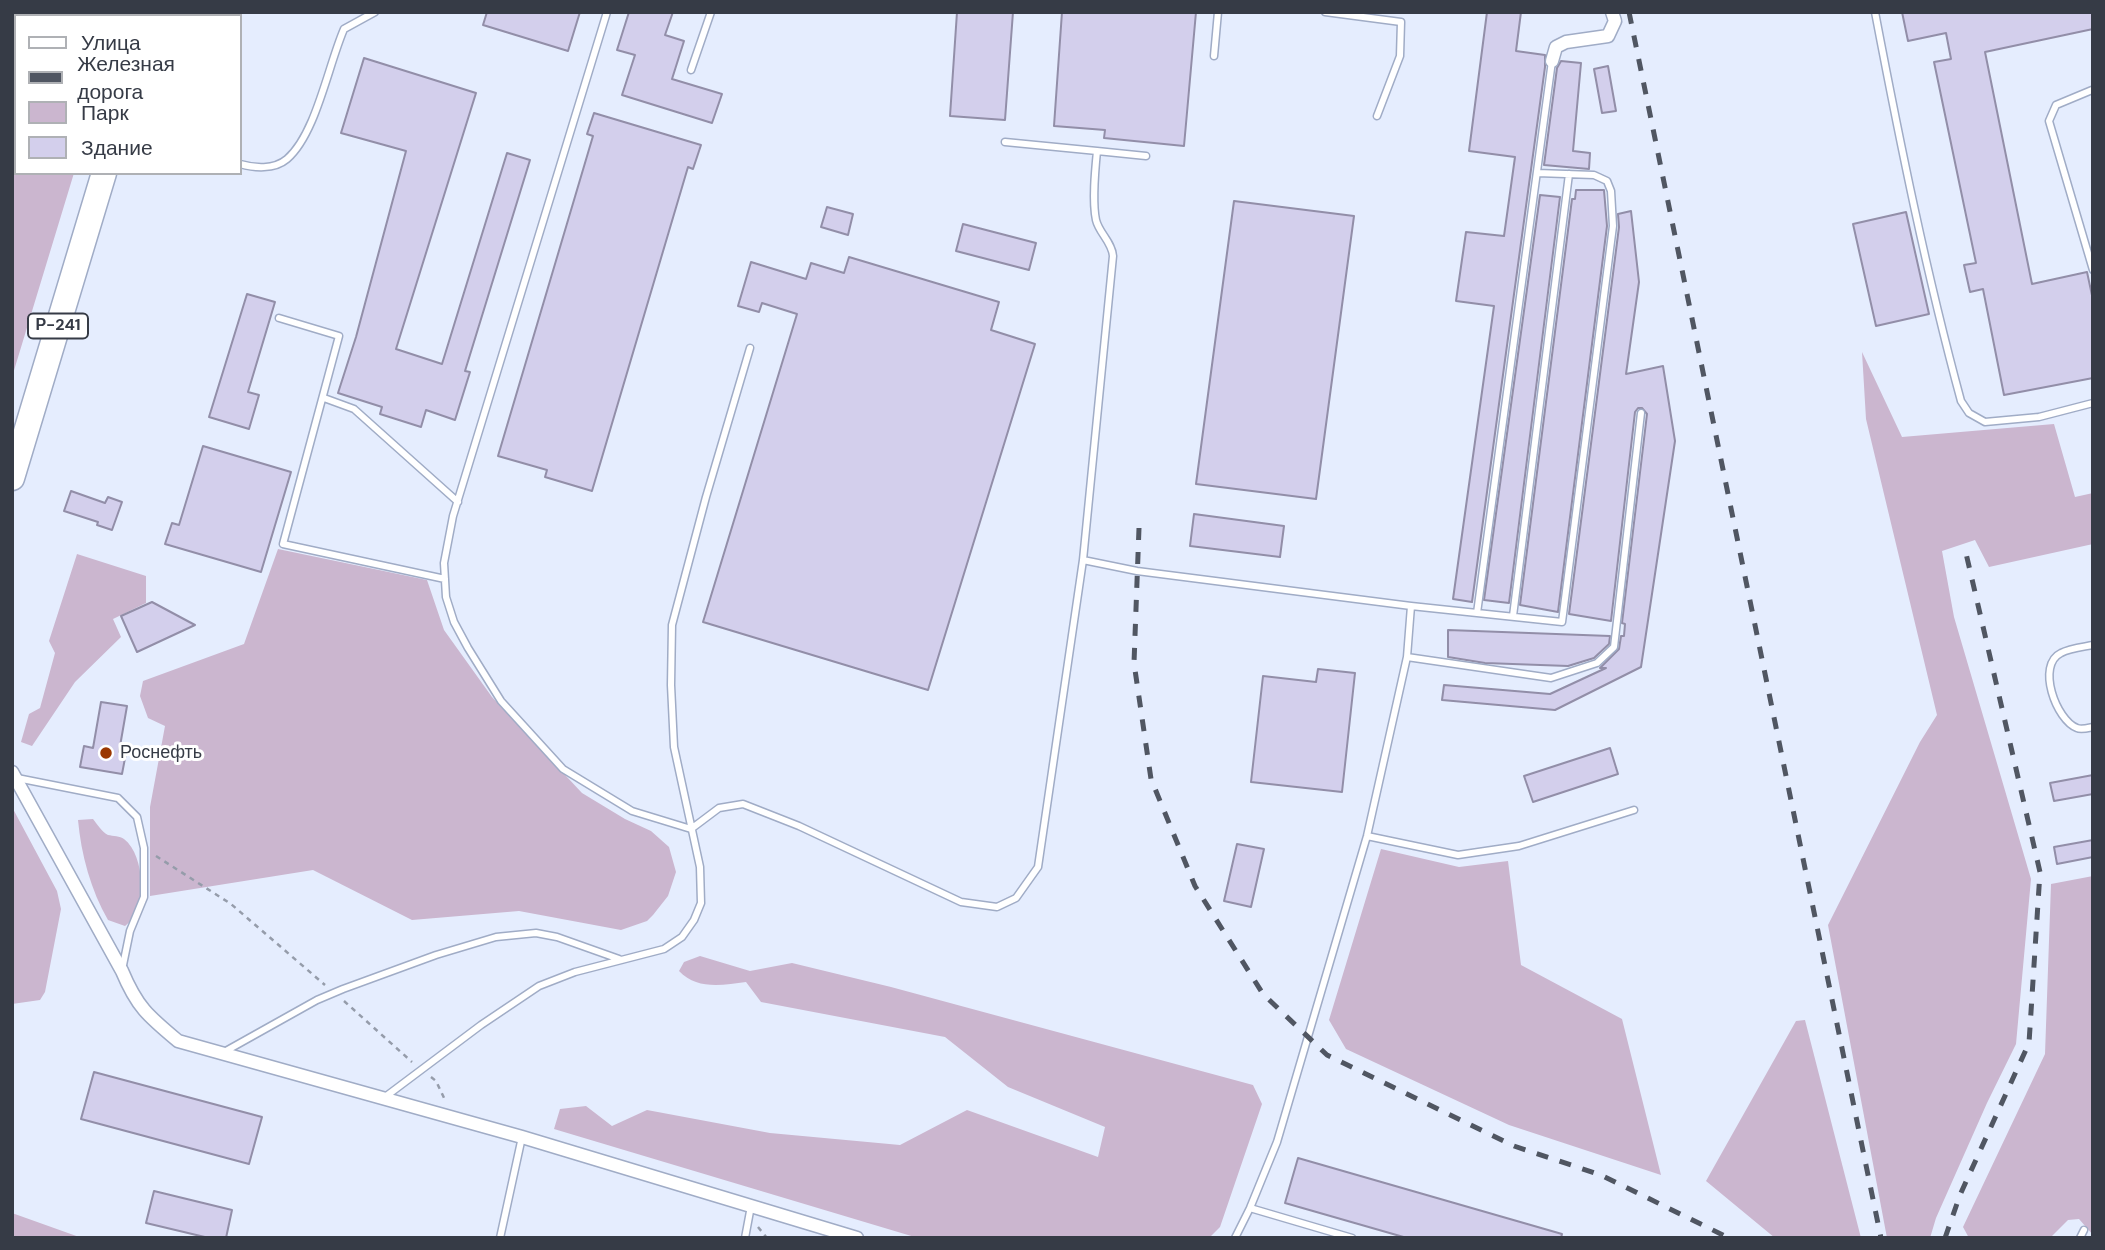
<!DOCTYPE html>
<meta charset="utf-8">
<style>
body{margin:0}
#map{position:relative;width:2105px;height:1250px;overflow:hidden;background:#e5edfe;font-family:"DM Sans",sans-serif}
canvas{display:block}
.frame{position:absolute;inset:0;border:14px solid #363b46;pointer-events:none}
.legend{position:absolute;left:14px;top:14px;width:228px;height:161px;box-sizing:border-box;background:#fff;border:2px solid #afb1b5;margin:0;padding:9px 12px;list-style:none;font-size:21px;color:#363b46}
.legend li{display:flex;align-items:center;gap:14px;height:35px}
.legend b{width:35px;border:2px solid #afb1b5}
</style>
<div id="map">
<canvas width="2105" height="1250"></canvas>
<div class="frame"></div>
<ul class="legend">
<li><b style="height:9px;background:#fff"></b>Улица</li>
<li><b style="height:9px;background:#505662"></b>Железная дорога</li>
<li><b style="height:19px;background:#cbb6cf"></b>Парк</li>
<li><b style="height:19px;background:#d3cfec"></b>Здание</li>
</ul>
</div>
<script>
const c = document.querySelector('canvas').getContext('2d');
c.lineJoin = 'round';
function fillPath(path, color) { c.fillStyle = color; c.fill(path, 'evenodd'); }
function stroke(path, color, width, dash) { c.strokeStyle = color; c.lineWidth = width; c.lineCap = dash ? 'butt' : 'round'; c.setLineDash(dash || []); c.stroke(path); }
function label(font, color, halo, rows, align = 'center') {
  c.font = font + ' "DM Sans",sans-serif'; c.lineWidth = 6; c.setLineDash([]); c.textBaseline = 'middle'; c.strokeStyle = halo; c.fillStyle = color; for (const [text, x, y, turn = 0] of rows) {
    c.save(); c.translate(x, y); c.rotate((+turn || 0) * Math.PI / 180); c.textAlign = isNaN(turn) ? turn : align; if (halo) c.strokeText(text, 0, 0); c.fillText(text, 0, 0); c.restore();
  }
}
fillPath(new Path2D(`
 M12,12H124L123,16H16V173H74L12,377Z
 M1862,352L1902,437L2054,424L2075,497L2093,493V544L1989,567L1975,540L1942,551L1954,617L2031,879L2016,1044L1987,1103L1936,1218L1930,1238H1887L1828,925L1920,742L1937,715L1866,419Z
 M278,549L427,580L444,630L492,697L582,793L625,819L651,831L669,847L676,872L668,896L653,915L647,921L621,930L519,911L412,920L313,870L150,896V807L165,726L148,718L140,696L143,681L244,644Z
 M77,554L146,576V603L113,619L121,637L75,682L32,746L21,742L29,714L40,708L55,653L49,641Z
 M12,807L57,891L61,909L45,992L40,1000L12,1004Z
 M93,819C97,824 102,832 108,835C113,836 120,836 124,839C146,856 147,911 125,926L108,920C91,891 81,854 78,820Z
 M1381,849L1459,867L1508,861L1521,965L1622,1019L1661,1175L1509,1125L1346,1049L1329,1020Z
 M2093,876V1235L2079,1219L2068,1220L2050,1238H1969L1963,1227L2045,1054L2051,884Z
 M700,956L750,971L792,963L891,987L1253,1085L1262,1104L1220,1227L1209,1238H918L554,1129L560,1109L586,1106L612,1126L647,1110L770,1133L900,1145L967,1110L1098,1157L1105,1127L1008,1087L945,1037L761,1002L746,982C722,985 697,990 679,971L684,962Z
 M1805,1020L1861,1238H1775L1706,1181L1796,1021Z
 M12,1213L82,1238H12Z`), '#cbb6cf');
const building = new Path2D(`
 M487,12H580L568,51L483,25Z
 M629,12H673L665,35L684,41L672,79L722,94L712,123L622,95L635,55L617,50Z
 M957,12H1013L1005,120L950,116Z
 M1062,12H1196L1184,146L1104,138L1105,130L1054,126Z
 M1487,12H1521L1516,51L1545,55V67L1472,602L1453,599L1494,306L1456,301L1466,232L1504,236L1515,157L1469,151Z
 M1902,12H2093V29L1985,52L2032,284L2087,272L2093,300V378L2004,395L1983,289L1970,292L1964,265L1976,263L1934,62L1951,59L1946,33L1908,41Z
 M364,58L476,93L396,349L442,364L507,153L530,160L465,371L470,372L455,420L426,410L421,427L380,414L382,407L338,393L356,337L406,151L341,133Z
 M1561,61L1581,63L1573,151L1590,153L1589,169L1544,165L1557,68Z
 M1608,66L1616,111L1602,113L1594,69Z
 M594,113L701,145L693,169L688,167L592,491L545,477L547,470L498,456L593,136L587,134Z
 M1576,190H1604L1607,226L1558,612L1520,605L1572,199H1575Z
 M1540,195L1560,197L1509,603L1484,600Z
 M1234,201L1354,216L1316,499L1196,484Z
 M827,207L853,214L848,235L821,227Z
 M1631,211L1639,282L1626,374L1663,366L1675,441L1641,667L1555,710L1442,700L1444,685L1550,694L1606,668H1600L1619,649L1621,636H1624L1625,624L1622,623L1647,414L1642,408H1638L1635,412L1611,621L1569,614L1619,227L1618,214Z
 M1906,212L1929,314L1876,326L1853,224Z
 M963,224L1036,243L1029,270L956,251Z
 M849,257L999,302L991,330L1035,344L928,690L703,622L797,314L762,303L759,312L738,306L751,262L806,279L811,263L844,273Z
 M247,294L275,302L248,392L259,395L249,429L209,417Z
 M203,446L291,472L261,572L165,544L172,523L179,525Z
 M71,491L105,503L108,497L122,502L112,530L97,525L98,522L64,511Z
 M1194,514L1284,526L1280,557L1190,546Z
 M152,602L195,625L137,652L121,616Z
 M1448,630L1610,636L1609,644L1594,658L1568,666L1485,663L1448,657Z
 M1318,669L1355,673L1342,792L1251,782L1263,676L1316,682Z
 M101,702L127,706L119,752L126,753L122,774L80,767L84,746L93,748Z
 M1610,748L1618,774L1533,802L1524,776Z
 M2093,775V794L2054,801L2050,783Z
 M2093,840V857L2057,864L2054,847Z
 M1237,844L1264,849L1251,907L1224,901Z
 M94,1072L262,1117L249,1164L81,1119Z
 M1298,1158L1562,1234L1561,1238H1407L1285,1203Z
 M154,1191L232,1210L226,1238H209L146,1223Z`);
fillPath(building, '#d3cfec');
stroke(building, '#928ea8', 2);
const lane = new Path2D(`
 M607,12L453,516L444,563L446,597L454,622L468,648L501,701L563,769L632,811L691,829L719,808L743,804L799,826L961,902L997,907L1016,898L1038,867L1083,560L1113,256C1112,242 1099,233 1096,220C1092,201 1095,171 1097,151L1005,142
 M1325,12L1401,22L1400,56L1377,116
 M1875,12C1900,143 1926,272 1961,401L1969,413L1985,422L2039,417L2093,403
 M1214,56L1218,12
 M691,70L711,12
 M2092,90L2056,105L2049,121L2093,270
 M1097,151L1146,156
 M240,164C254,168 274,170 287,159C316,134 328,66 344,29L375,12
 M279,318L339,336L283,544L445,579
 M324,398L354,409L458,502
 M1083,560L1137,571L1411,606L1562,622L1613,226L1611,191L1607,181L1594,175L1537,173
 M1477,613L1552,61
 M1513,616L1569,174
 M2093,645C2083,647 2070,648 2061,653C2036,665 2056,720 2077,728C2081,730 2088,728 2093,727
 M1407,657L1551,678L1597,663L1614,647L1641,413
 M17,778L118,798L137,817L144,848V897L130,931L122,970
 M1367,836L1458,855L1519,846L1634,810
 M224,1052L317,1000L343,989L436,955L496,937L536,933L557,937L619,959
 M385,1097L481,1025L539,986L575,972L664,949L682,937L694,920L701,903L700,867L674,747L671,685L672,625L706,497L750,348
 M1250,1208L1352,1238
 M500,1238L522,1137
 M745,1238L751,1206
 M1235,1238L1250,1208L1277,1142L1367,836L1407,657L1411,606
 M2080,1238L2084,1230`);
const street = new Path2D(`
 M1552,61L1556,47L1566,42L1608,36L1615,21L1612,12
 M12,772L122,971C137,1007 148,1016 178,1041L522,1137L857,1238`);
const highway = new Path2D(`
 M152,16L153,12
 M12,478L104,173`);
stroke(lane, '#a0acc6', 9);
stroke(street, '#a0acc6', 15);
stroke(highway, '#a0acc6', 27);
stroke(new Path2D(`
 M156,856L231,904L325,985
 M344,1001L412,1062
 M431,1077L436,1081L445,1100
 M758,1227L767,1238`), '#959caa', 2.5, [5, 5]);
stroke(lane, '#fff', 6);
stroke(street, '#fff', 12);
stroke(highway, '#fff', 24);
stroke(new Path2D(`
 M1629,12L1881,1238
 M1139,528L1134,663L1151,779L1195,886L1263,994L1327,1055L1514,1146L1601,1175L1729,1238
 M1945,1238L1960,1195L2029,1043L2040,872L1965,549`), '#505662', 5, [12, 12]);
for (const [x, y, r, color] of [
 [106,753,7,"#9b3700"]
]) { const dot = new Path2D(); dot.arc(x, y, r, 0, 2 * Math.PI); c.fillStyle = color; c.fill(dot); stroke(dot, '#fff', 2.5); }
for (const [x, y, w] of [
 [58,326,60]
]) { const box = new Path2D(); box.roundRect(x - w / 2, y - 12.5, w, 25, 5); c.fillStyle = '#fff'; c.fill(box); stroke(box, '#363b46', 2); }
label('bold 16px', '#363b46', null, [
 ["Р-241",58,326]
]);
label('18px', '#363b46', '#fff', [
 ["Роснефть",120,753]
], 'left');
</script>
